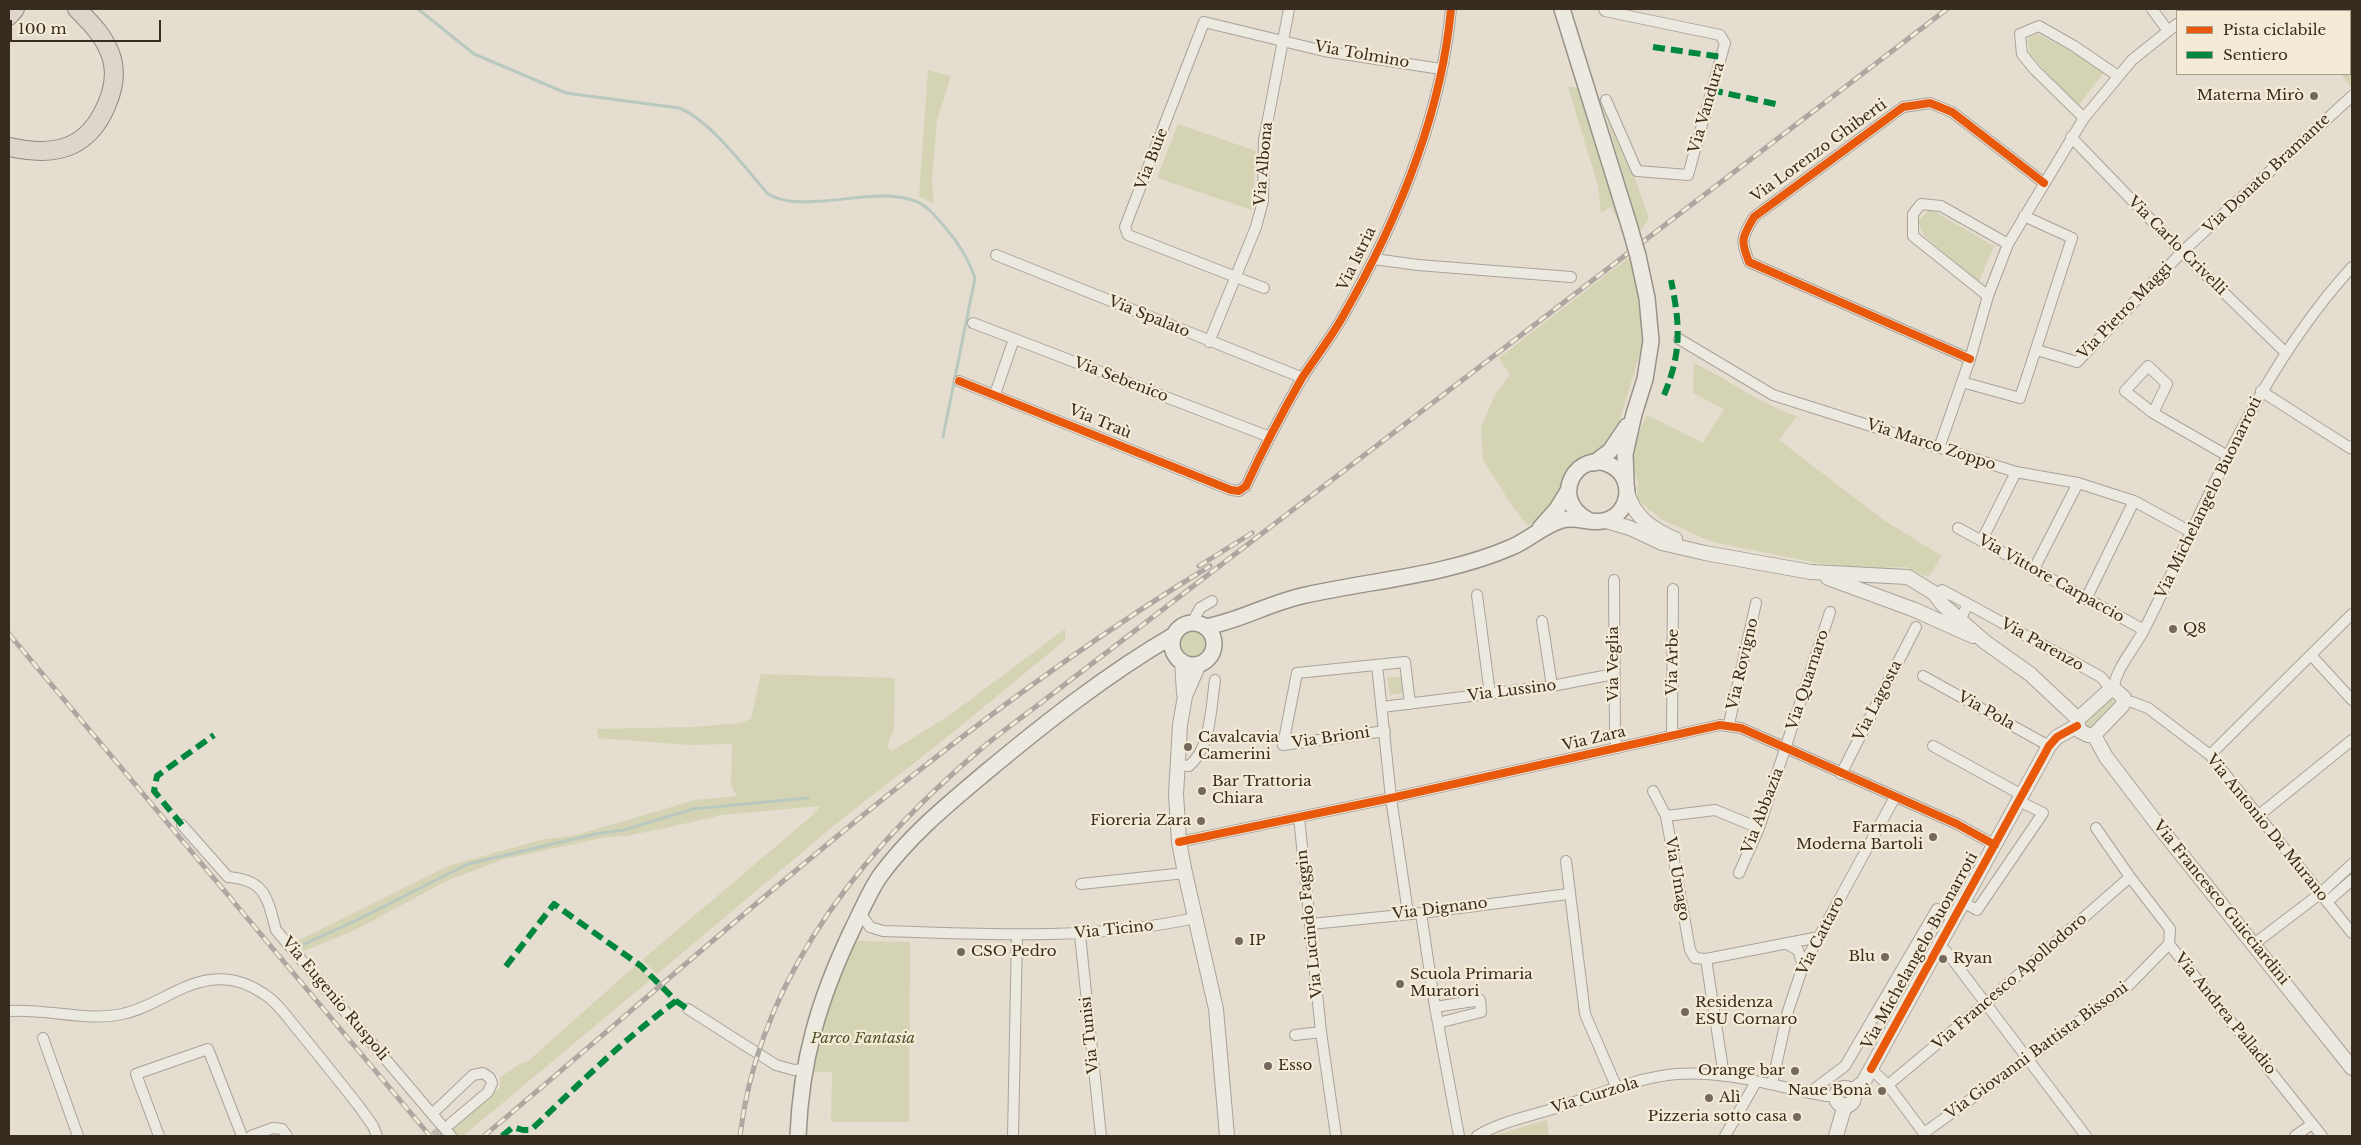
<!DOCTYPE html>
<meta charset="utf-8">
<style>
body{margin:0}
#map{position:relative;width:2361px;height:1145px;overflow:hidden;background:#e4ddd0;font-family:"Libre Baskerville",serif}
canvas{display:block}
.frame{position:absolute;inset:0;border:10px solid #382b20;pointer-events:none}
.legend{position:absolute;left:2176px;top:10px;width:175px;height:65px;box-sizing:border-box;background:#f4ebd7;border:1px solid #a99e8e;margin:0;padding:6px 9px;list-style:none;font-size:15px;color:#382b20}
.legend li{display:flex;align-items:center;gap:10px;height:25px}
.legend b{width:25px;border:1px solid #a99e8e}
.scale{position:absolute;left:10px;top:20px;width:151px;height:22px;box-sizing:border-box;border:2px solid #382b20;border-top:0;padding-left:6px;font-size:15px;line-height:18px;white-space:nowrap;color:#382b20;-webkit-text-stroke:4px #f4ebd7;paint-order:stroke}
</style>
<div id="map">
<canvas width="2361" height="1145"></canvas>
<div class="frame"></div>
<ul class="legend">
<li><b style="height:6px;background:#e8590c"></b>Pista ciclabile</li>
<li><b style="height:6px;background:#00873e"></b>Sentiero</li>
</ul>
<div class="scale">100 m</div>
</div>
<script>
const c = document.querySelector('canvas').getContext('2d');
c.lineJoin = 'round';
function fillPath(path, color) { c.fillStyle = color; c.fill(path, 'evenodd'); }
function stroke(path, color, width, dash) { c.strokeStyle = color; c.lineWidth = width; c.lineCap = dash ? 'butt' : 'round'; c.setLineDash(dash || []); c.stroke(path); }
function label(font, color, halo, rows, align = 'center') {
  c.font = font + ' "Libre Baskerville",serif'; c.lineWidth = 4.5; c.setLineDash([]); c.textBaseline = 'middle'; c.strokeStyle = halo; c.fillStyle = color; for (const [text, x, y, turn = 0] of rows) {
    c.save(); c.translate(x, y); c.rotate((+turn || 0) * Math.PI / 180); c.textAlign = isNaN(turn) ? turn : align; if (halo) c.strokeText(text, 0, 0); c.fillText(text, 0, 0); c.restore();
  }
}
fillPath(new Path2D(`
 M2292,9H2352L2351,87L2341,74H2350V11H2294Z
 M2038,34L2106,70L2077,107L2030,54L2028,38Z
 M928,70L951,76L937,120L932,180L934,204L919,196Z
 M1568,87L1582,88L1628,242L1611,206L1601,213L1598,186Z
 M1601,100L1634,176L1649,218L1640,231Z
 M1178,124L1256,151L1252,210L1157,178Z
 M1930,209L1994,246L1978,283L1924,235L1918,222Z
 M1632,255L1641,316L1642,347L1620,419L1612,435L1604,446L1574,463L1551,509L1528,526L1511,504L1483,460L1481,427L1496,393L1510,375L1499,358Z
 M1694,363C1730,380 1759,404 1797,416L1779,440L1885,521L1942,556L1928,577L1906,567L1866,568L1823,564L1712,542L1663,520L1637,500L1638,483L1633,465L1632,448L1647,415L1703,443L1724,409L1693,393Z
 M1065,629V640L951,734L842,819L657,974L642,960L814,814L820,806L722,815L665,828L626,836L606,837L505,859L448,880L357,929L304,951L295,942L448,866L541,840L576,835L695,800L737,796L731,785L732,744L689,745L598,738L597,729L694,727L740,723L751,719L761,674L895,678L894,728L887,747L892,751L950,715Z
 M1179 644a14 14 0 1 1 28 0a14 14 0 1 1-28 0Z
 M1387,677H1404L1406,692L1390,695Z
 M2110,699L2114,700V704L2093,727H2087L2086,721Z
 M853,941L910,942L909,1122H831L832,1072H808L817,1033Z
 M636,965L651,979L463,1136H449L446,1131L500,1088V1077L521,1063L527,1062Z
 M1547,1120L1549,1136H1493L1496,1135Z`), '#d4d3b3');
stroke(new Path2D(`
 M418,9L474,54L566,93L679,108C710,120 745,168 768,194C786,204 804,202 824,201C853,199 888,191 915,201C927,205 936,217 944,226C958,242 968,257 975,278L943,437
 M304,944L353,922L468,864L595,834L624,830L693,809L808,798`), '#bac9c0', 3);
stroke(new Path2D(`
 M434,1136L450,1124`), '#c2b9ad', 10, [10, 5]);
const minor = new Path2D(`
 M1604,9L1605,11L1720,35L1725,43L1688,175L1637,171L1606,100
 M2152,9L2168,31
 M2193,11L2196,9
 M2084,118L2035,70L2022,54L2020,34L2039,26L2074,46L2118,76
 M2071,137L2182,252L2286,353
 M996,255L1303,378
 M1374,259L1418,265L1571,277
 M1264,288L1128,235L1125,227L1204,22L1324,51L1441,69
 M1988,296L1913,236V214L1921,204L1941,206L2008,244
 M973,323L1270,437
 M1679,339L1773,395L2016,472L2078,483L2134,501L2191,532
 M1209,342L1256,227L1263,201L1264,140L1289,9
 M2037,350L2077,362L2182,252L2352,96
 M1970,359L1749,262C1740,239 1742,238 1754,217L1903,107L1930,103L1952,112L2044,183
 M959,381L1231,490L1239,491L1246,486C1263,449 1282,413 1302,378C1315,358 1330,339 1342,318C1396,224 1441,117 1451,9
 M1962,382L2020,398L2072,238L2024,216
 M2261,391L2350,448L2352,446
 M995,394L1014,339
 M2153,413L2167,384L2148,366L2125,391L2153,413L2226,455
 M1939,448L1970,359L1988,296L2008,244L2084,118L2132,60L2177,24
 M1958,528L2144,630
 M1982,540L2016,472
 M2034,569L2078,483
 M1614,580L1615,740L1618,748
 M1942,590L1968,604
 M1477,595L1490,694
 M2086,599L2134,501
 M1960,620L1968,604L2101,677L2111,689
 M1542,621L1552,686
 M1192,623L1200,608L1212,601
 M2311,655L2352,700
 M1377,665L1391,798L1408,913
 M1923,676L2049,746
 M2114,689C2114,670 2137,645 2145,628C2209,501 2254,375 2352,267
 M2124,701L2132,702L2148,708L2210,755L2352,933
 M1382,707L1552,686L1614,674
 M1729,724L1756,603
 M1385,731L1283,745L1297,673L1405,662L1410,704
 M1672,735L1673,589
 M1933,746L2022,795
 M2210,755L2352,614
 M1176,765L1189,766C1211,748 1211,707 1215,680
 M1841,774L1916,627
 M1653,791L1666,816L1690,950L1695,958L1706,959L1819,937
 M1666,816L1715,810L1759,828
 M2258,816L2352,740
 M1299,817L1321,1032L1336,1136
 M182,825L228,877C266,880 267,898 276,930L432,1114L473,1075L483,1073L490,1078L492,1083L488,1092L450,1124
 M2096,828L2130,877L2170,929L2169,944L2322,1136
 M1179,842L1391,798L1720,725L1741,728L1957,824L1995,845
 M1566,861L1585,1014L1616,1086
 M1739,873L1759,828L1830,612
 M1081,884L1185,873
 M1963,902L1977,910L2043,813L2019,801
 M2327,902L2352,880
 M860,913L870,927L883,931C989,934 1090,941 1195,918
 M1421,913L1435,1007L1459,1136
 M1311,924L1421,913L1568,894
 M1080,935L1101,1136
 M1787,944L1798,950L1803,966
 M2254,944L2321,893L2352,864
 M1938,947L1946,951L2086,1136
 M1706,959L1724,1076
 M1435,1007L1480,1000L1481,1012L1438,1023
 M688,1009L776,1065L794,1070L804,1069
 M9,1011C46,1008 85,1022 122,1014C153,1008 179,984 210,980C229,977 248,983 264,994C277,1002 287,1017 297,1029C319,1056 340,1082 361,1109L373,1126L377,1136
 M1295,1035L1321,1032
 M43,1038L78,1136
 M1871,1069L1888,1085L1926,1136
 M1772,1084L1788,1011L1803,966L1895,797
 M1888,1085L1986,1003L2130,877
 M1809,1093L1845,1066L1937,909L1954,918
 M432,1114L451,1136
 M1924,1133L2129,985L2169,944
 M159,1136L136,1074L208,1049L242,1136
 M251,1136L273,1128L282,1129L287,1136
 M1013,1136L1017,935
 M1477,1136C1502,1121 1531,1116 1559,1107C1598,1095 1634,1078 1676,1074C1726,1070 1777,1087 1826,1096H1836
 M1725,1136L1756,1082
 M2295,1136L2312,1124`);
const tertiary = new Path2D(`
 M1627,492C1634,517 1652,529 1675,539
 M1606,521L1630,528L1662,543L1705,553L1811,572L1908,577L1934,593L1943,605L1985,642L2030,674L2078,719
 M1828,578L1915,610L1973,636
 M1182,661L1184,693
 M1199,664L1185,696L1180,725L1176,794L1179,842L1185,873L1216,1009L1227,1136
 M2111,689H2114L2124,698L2122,706L2094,735H2088L2080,731L2077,722L2078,719Z
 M2094,735L2106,757L2161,829L2352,1068
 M1836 1097a9 9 0 1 1 18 0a9 9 0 1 1-18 0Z
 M1852,1091L1863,1083L2049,746L2057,737L2077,726
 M1836,1136L1845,1105`);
const secondary = new Path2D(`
 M1562,9L1630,228
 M1594,463L1610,451L1627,426
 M1626,481L1625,454L1634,414L1645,379L1651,341L1647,298L1638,256
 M1540,528L1557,509L1568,491
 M1172 644a21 21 0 1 1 42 0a21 21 0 1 1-42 0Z
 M1205,627C1240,621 1271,602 1306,595C1374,580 1448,575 1512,547C1530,539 1544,525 1562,520C1577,516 1593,525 1607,520C1631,512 1634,478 1612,466C1577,447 1548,499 1588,520
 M798,1136C801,1060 819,999 852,930C861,912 869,892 880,876C909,836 947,805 985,773C1045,723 1107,674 1174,635`);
const trunk = new Path2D(`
 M9,16L15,9
 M9,147C54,157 88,150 107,104C113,90 116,74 112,59C106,38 92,24 77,9`);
stroke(minor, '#aaa298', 12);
stroke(tertiary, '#aaa298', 16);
stroke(secondary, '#999288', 18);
stroke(trunk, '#8f887f', 20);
stroke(minor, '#ece9e1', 10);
stroke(tertiary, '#ece9e1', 14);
stroke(secondary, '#ece9e1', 15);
stroke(trunk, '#ded6ca', 18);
const rail = new Path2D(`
 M1199,566L1252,533
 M9,634L430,1136
 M484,1136C719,939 946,726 1210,566
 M740,1136C759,977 864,848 982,748C1004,730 1028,713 1051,695L1947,9`);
stroke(rail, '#aca7a1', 5);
stroke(rail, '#f4ebd7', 3, [9]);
const secondaryBridge = new Path2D(`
 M1630,228L1638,256`);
stroke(secondaryBridge, '#999288', 18, []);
stroke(secondaryBridge, '#ece9e1', 15);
stroke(new Path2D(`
 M1653,47L1722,57
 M1711,90L1780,105
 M1664,395C1682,352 1680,324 1671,280
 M182,825L154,791L157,776L214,735
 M676,1001L688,1009
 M502,1136L513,1127L523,1130H531C578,1085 624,1039 676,1001L641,966L554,904L503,970`), '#00873e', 6, [12, 6]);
stroke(new Path2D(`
 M1970,359L1749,262C1740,239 1742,238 1754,217L1903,107L1930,103L1952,112L2044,183
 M959,381L1231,490L1239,491L1246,486C1263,449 1282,413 1302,378C1315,358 1330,339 1342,318C1396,224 1441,117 1451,9
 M1179,842L1391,798L1720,725L1741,728L1957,824L1995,845
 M1871,1069L2049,746L2057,737L2077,726`), '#e8590c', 8);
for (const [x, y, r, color] of [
 [2314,96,5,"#74695e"],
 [2173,629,5,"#74695e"],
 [1188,747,5,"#74695e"],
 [1202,791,5,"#74695e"],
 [1201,821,5,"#74695e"],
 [1933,837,5,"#74695e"],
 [1239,941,5,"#74695e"],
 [961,952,5,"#74695e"],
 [1885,957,5,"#74695e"],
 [1943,959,5,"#74695e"],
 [1400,984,5,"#74695e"],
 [1685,1012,5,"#74695e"],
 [1268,1066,5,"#74695e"],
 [1795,1071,5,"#74695e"],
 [1882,1091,5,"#74695e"],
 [1709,1098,5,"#74695e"],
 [1797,1117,5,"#74695e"]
]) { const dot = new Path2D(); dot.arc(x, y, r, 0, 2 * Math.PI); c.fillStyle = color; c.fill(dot); stroke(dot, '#f4ebd7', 2); }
label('15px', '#382b20', '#f4ebd7', [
 ["Via Tolmino",1362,55,10],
 ["Via Vandura",1707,108,-74],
 ["Via Lorenzo Ghiberti",1819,151,-36],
 ["Via Buie",1152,159,-69],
 ["Via Albona",1264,164,-85],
 ["Via Donato Bramante",2267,174,-43],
 ["Via Carlo Crivelli",2177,246,45],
 ["Via Istria",1357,259,-64],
 ["Via Pietro Maggi",2125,311,-46],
 ["Via Spalato",1149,317,22],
 ["Via Sebenico",1121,380,21],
 ["Via Traù",1100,422,22],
 ["Via Marco Zoppo",1931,445,18],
 ["Via Michelangelo Buonarroti",2209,498,-64],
 ["Via Vittore Carpaccio",2051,579,29],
 ["Via Parenzo",2042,645,29],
 ["Via Arbe",1673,662,-89],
 ["Via Veglia",1614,664,-90],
 ["Via Rovigno",1743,664,-77],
 ["Via Quarnaro",1808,680,-72],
 ["Via Lussino",1512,691,-7],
 ["Via Lagosta",1878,701,-63],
 ["Via Pola",1986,711,29],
 ["Via Brioni",1331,738,-8],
 ["Via Zara",1594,739,-13],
 ["Via Abbazia",1763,811,-69],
 ["Via Antonio Da Murano",2267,828,51],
 ["Via Umago",1677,879,80],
 ["Via Francesco Guicciardini",2221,903,51],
 ["Via Dignano",1440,909,-7],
 ["Via Lucindo Faggin",1310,924,-96],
 ["Via Ticino",1114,930,-6],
 ["Via Cattaro",1821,936,-63],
 ["Via Michelangelo Buonarroti",1920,951,-61],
 ["Via Francesco Apollodoro",2010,982,-41],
 ["Via Eugenio Ruspoli",335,999,50],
 ["Via Andrea Palladio",2225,1014,51],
 ["Via Tunisi",1090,1035,-96],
 ["Via Giovanni Battista Bissoni",2037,1051,-36],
 ["Via Curzola",1595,1096,-17]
]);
label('15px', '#382b20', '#f4ebd7', [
 ["Materna Mirò",2304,96,"right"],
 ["Q8",2183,629],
 ["Cavalcavia",1198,738],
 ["Camerini",1198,755],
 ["Bar Trattoria",1212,782],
 ["Chiara",1212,799],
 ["Fioreria Zara",1191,821,"right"],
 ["Farmacia",1923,828,"right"],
 ["Moderna Bartoli",1923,845,"right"],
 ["IP",1249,941],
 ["CSO Pedro",971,952],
 ["Blu",1875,957,"right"],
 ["Ryan",1953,959],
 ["Scuola Primaria",1410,975],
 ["Muratori",1410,992],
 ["Residenza",1695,1003],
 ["ESU Cornaro",1695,1020],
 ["Esso",1278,1066],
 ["Orange bar",1785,1071,"right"],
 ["Naue Bonà",1872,1091,"right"],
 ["Alì",1719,1098],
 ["Pizzeria sotto casa",1787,1117,"right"]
], 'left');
label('italic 15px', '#4a5428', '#f4ebd7', [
 ["Parco Fantasia",863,1039]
]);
</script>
